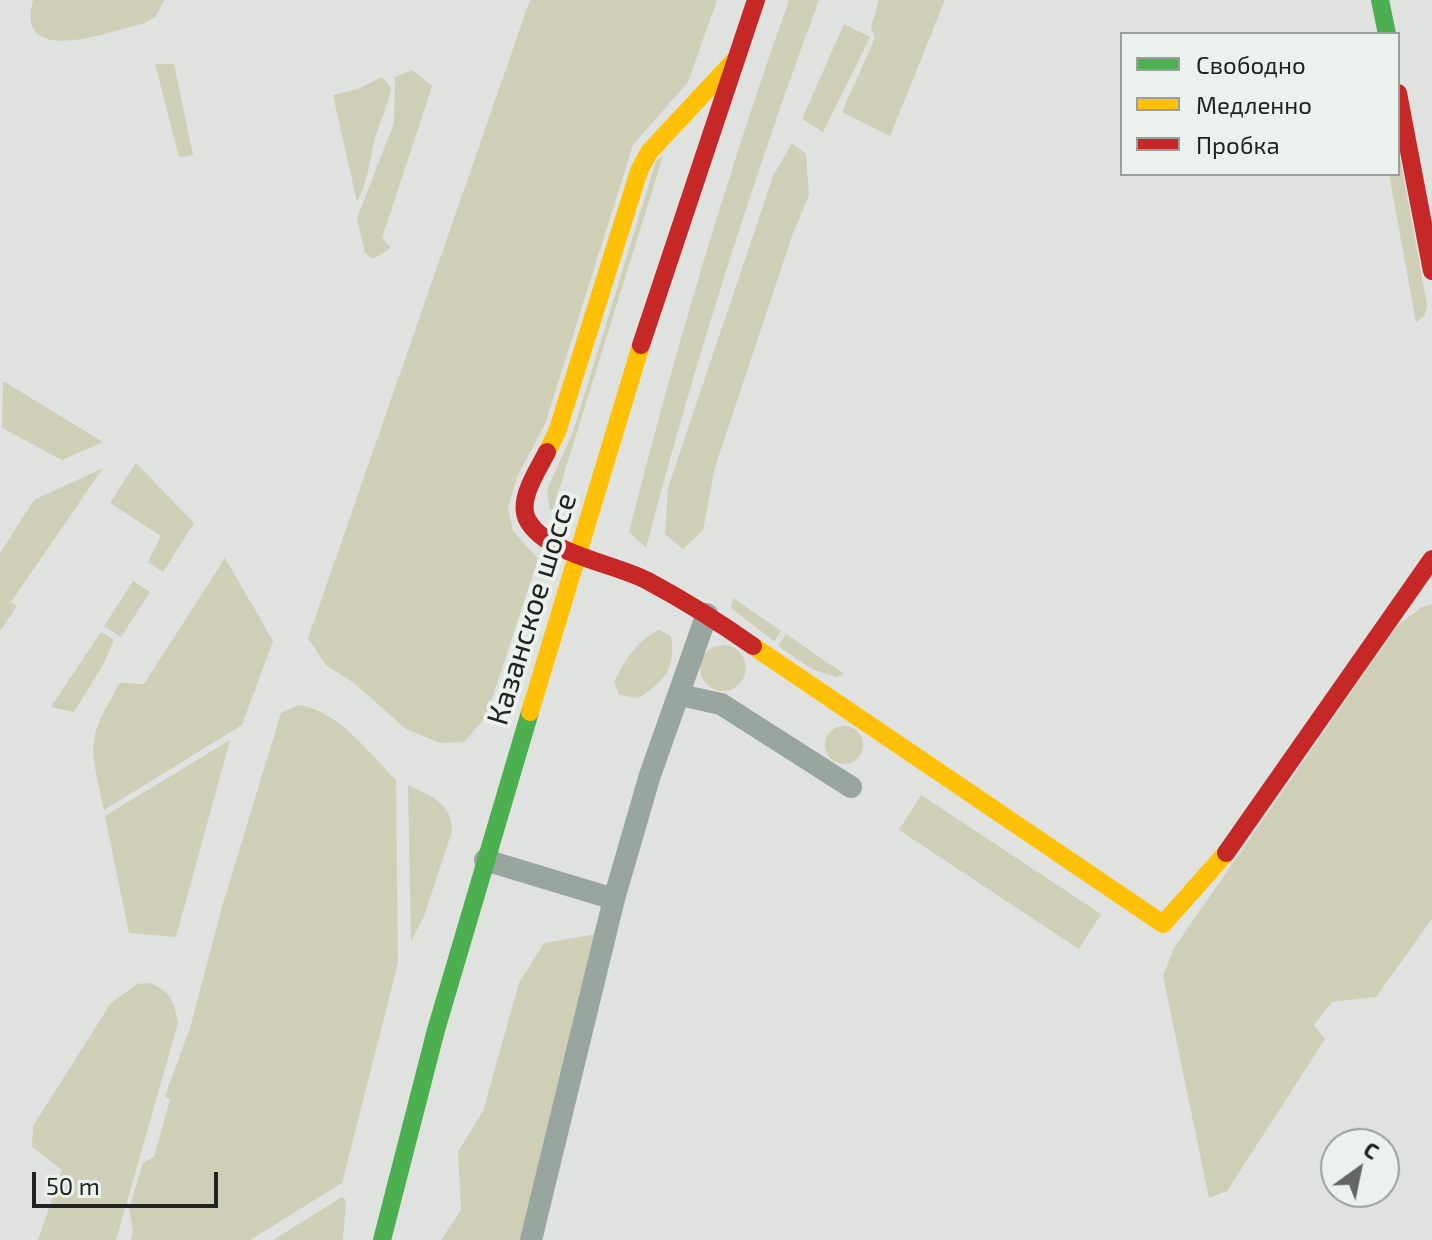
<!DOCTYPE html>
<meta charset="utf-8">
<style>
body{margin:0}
#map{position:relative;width:1432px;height:1240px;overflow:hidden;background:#dfe2df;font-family:"Exo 2",sans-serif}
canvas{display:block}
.legend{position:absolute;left:1120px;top:32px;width:280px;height:144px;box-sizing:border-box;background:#ebf1ec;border:2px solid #9a9f9b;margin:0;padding:10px 14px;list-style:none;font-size:24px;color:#212321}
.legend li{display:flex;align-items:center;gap:16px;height:40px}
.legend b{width:40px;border:2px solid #9a9f9b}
.north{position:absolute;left:1320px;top:1128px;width:80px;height:80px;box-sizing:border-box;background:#ebf1ec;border:2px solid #9a9f9b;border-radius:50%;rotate:33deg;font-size:22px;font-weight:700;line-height:32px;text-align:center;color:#212321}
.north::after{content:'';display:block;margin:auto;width:28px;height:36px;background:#646664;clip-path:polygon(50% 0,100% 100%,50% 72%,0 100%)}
.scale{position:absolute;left:32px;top:1172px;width:186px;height:36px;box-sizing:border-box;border:4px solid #212321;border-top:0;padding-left:10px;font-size:24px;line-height:28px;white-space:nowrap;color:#212321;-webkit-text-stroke:6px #ebf1ec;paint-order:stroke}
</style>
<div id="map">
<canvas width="1432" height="1240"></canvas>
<ul class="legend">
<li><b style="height:10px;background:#4caf50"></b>Свободно</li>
<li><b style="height:10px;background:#ffc107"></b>Медленно</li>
<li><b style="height:10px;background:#c62828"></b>Пробка</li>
</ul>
<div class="north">С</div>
<div class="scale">50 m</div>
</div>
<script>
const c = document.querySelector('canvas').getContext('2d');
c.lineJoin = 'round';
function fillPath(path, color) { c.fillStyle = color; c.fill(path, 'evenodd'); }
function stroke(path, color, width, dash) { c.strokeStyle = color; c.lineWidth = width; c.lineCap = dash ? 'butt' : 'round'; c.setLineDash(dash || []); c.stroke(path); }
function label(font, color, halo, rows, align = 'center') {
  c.font = font + ' "Exo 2",sans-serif'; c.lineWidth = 8; c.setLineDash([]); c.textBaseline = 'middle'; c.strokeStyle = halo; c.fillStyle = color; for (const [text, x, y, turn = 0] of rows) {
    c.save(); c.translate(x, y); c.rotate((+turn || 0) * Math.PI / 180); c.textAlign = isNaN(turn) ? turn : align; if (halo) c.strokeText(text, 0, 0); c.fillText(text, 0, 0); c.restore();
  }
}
fillPath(new Path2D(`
 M33,0H164L156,16L145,23C114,30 14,70 33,0Z
 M530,0H717L688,82L633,145L545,424L518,475L508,507L513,531L538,559L486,717L464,742L440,743L406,729L354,683L326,665L308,638Z
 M789,0H819C752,181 695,362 646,548L629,532C674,353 727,175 789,0Z
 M879,0H945L890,136L842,112L875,38L871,27Z
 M844,24L870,37L823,132L802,119Z
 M155,64H174L193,155L179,157Z
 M412,70L432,86L382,238L391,248L373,259L365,253L357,218L394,123L395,77Z
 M382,77L391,88C387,112 379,121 374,142C369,164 368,181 357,202L333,95L358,89Z
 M792,143L806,154L809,195L792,236L715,467L703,530L683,549L665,534L668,488L773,176Z
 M1398,146L1427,305L1425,315L1416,322L1389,174H1398Z
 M663,156L553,509L550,510L547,490L573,432L656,161Z
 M3,381L103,442L62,460L2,428Z
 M136,463L194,523L163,572L148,562L161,536L110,503Z
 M103,468L11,602L17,606L0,631V553L34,500Z
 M225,558L273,641L242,725L104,810C90,743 85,743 120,683L144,684Z
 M133,581L150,592L121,637L104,626Z
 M733,598L781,631L774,641L731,608Z
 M1432,604V919L1376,997L1332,1002L1314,1025L1325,1039L1227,1191L1209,1198L1163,976L1174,948L1398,625L1422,607Z
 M659,630L671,636C676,669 665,680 639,698L619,695L614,682C626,659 635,642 659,630Z
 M101,632L114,640L104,663L74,712L51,707Z
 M786,634L844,674L836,677L812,669L778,646Z
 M700 668a23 23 0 1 1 46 0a23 23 0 1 1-46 0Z
 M298,705C338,710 368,752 396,780L398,963L342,1183L250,1240H131L133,1230L129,1208L143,1163L154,1157L170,1100L165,1096L190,1028L222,907L281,713Z
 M825 745a19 19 0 1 1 38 0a19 19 0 1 1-38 0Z
 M230,740L176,937L129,933L105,816Z
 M408,785C431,796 452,803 452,831L424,916L411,942Z
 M921,795L1101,914L1079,949L899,830Z
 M614,931L525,1240H441L461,1210L458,1152L483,1111L519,983L544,943Z
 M149,983C171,991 174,1001 178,1023L116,1240H38L62,1170L32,1147L33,1126L111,1003L137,984Z
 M342,1197L346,1200L343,1240H273Z`), '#cfceb7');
stroke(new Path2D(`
 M680,695L721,704L851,787
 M485,860L614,899
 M531,1240L614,899L650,775L707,614`), '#99a6a0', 22);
stroke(new Path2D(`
 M1380,0L1387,34
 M382,1240L436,1030L530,712`), '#4caf50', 18);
stroke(new Path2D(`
 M547,452L557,432L639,171L649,152L733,62
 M753,646L1163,924L1226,853
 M530,712L641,345`), '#ffc107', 18);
stroke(new Path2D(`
 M1398,93L1432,271
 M641,345L756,0
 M547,452C538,470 516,501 528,521C548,555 614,563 648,581C685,601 719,622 753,646
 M1226,853L1432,559`), '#c62828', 18);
label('30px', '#212321', '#ebf1ec', [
 ["Казанское шоссе",532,609,-73]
]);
</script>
